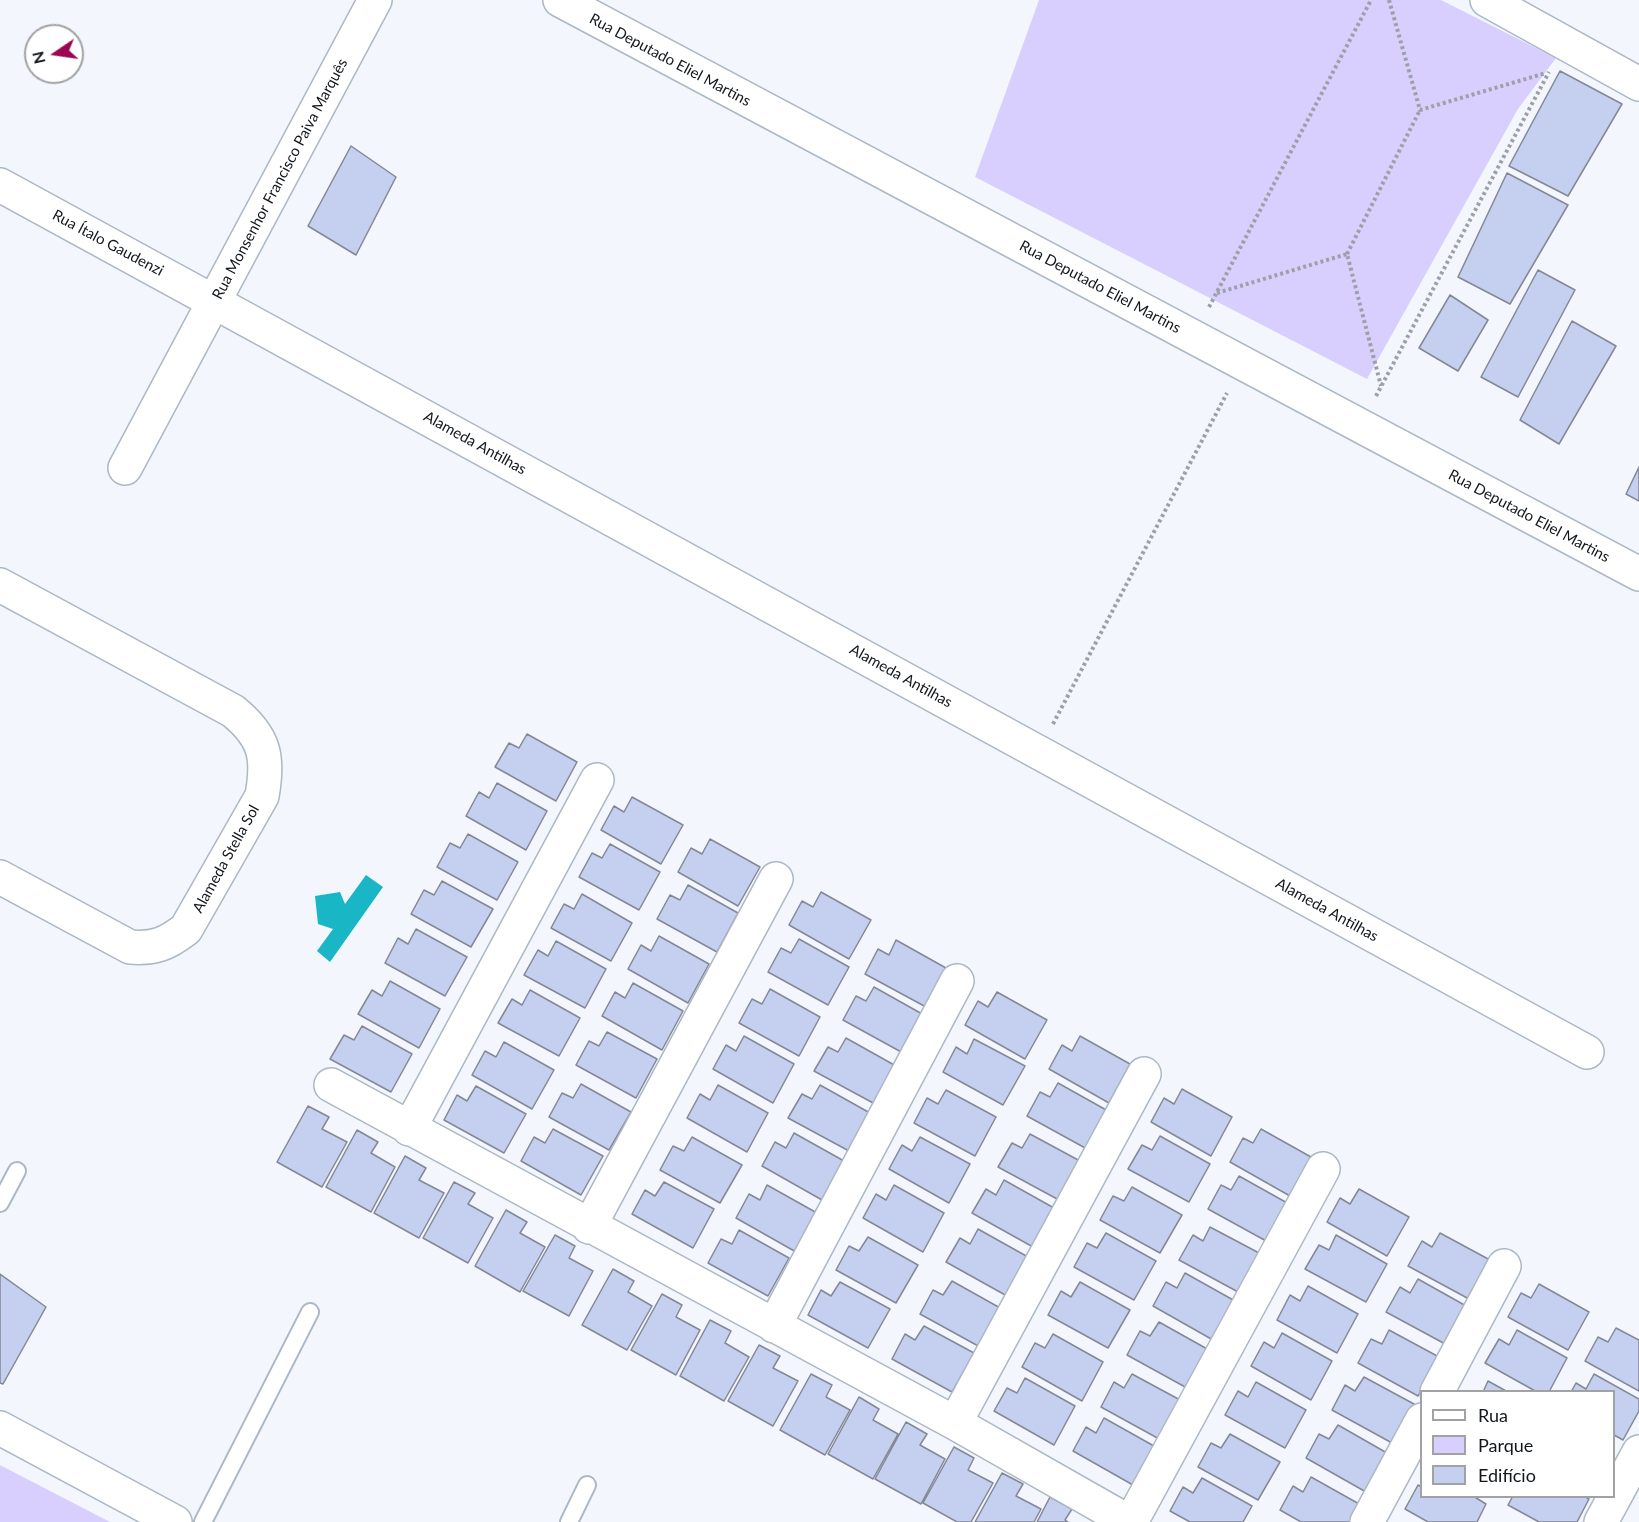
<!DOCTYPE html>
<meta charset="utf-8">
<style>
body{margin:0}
#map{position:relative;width:1639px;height:1522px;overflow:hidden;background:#f3f7fd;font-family:Lato,sans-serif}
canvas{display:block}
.legend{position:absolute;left:1420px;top:1390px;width:195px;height:108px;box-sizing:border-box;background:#fff;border:2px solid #a1a2a4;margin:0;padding:8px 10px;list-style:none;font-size:18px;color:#13171b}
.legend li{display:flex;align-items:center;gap:12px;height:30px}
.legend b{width:30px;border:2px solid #a1a2a4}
.north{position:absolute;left:24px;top:24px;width:60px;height:60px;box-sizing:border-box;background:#fff;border:2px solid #a1a2a4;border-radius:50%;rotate:257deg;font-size:16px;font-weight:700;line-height:24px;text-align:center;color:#13171b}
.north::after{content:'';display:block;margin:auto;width:21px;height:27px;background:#9c0754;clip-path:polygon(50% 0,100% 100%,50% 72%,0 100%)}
</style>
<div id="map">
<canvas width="1639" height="1522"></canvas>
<ul class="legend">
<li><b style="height:8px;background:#fff"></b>Rua</li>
<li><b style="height:16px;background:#d8cffe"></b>Parque</li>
<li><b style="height:16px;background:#c5cff0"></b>Edifício</li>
</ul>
<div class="north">N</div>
</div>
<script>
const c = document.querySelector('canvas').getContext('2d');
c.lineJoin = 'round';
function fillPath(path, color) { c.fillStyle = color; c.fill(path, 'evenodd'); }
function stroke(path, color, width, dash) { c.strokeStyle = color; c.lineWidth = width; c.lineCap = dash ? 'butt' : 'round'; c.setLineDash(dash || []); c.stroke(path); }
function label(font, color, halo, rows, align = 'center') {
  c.font = font + ' Lato,sans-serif'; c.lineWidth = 4.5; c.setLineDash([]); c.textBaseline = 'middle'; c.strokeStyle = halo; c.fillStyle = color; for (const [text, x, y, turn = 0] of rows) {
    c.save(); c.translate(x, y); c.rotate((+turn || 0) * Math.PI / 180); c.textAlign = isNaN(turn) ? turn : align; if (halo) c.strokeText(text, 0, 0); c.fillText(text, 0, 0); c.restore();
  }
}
fillPath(new Path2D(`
 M1039,0H1441L1556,58L1518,109L1367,379L975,177Z
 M0,1465L110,1522H0Z`), '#d8cffe');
fillPath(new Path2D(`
 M366,875L383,887L330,962L317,951L333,929L318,924L315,896L340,892L345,904Z`), '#19b6c6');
const building = new Path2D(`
 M1560,71L1622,104L1568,196L1509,166Z
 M351,146L396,177L356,255L308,226Z
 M1507,173L1568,205L1510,304L1458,277Z
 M1538,270L1575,290L1518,397L1481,377Z
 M1450,295L1488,320L1458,371L1419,348Z
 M1572,321L1616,346L1559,444L1520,420Z
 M1639,467V501L1626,494Z
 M527,734L577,762L556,801L495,767L509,743L519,748Z
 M497,783L547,811L526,850L466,816L479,792L489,798Z
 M632,797L683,825L661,864L601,830L614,806L624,812Z
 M468,834L518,862L497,900L437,867L450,843L460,848Z
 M710,839L760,867L738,906L678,872L691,848L702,854Z
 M610,844L660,872L639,910L579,877L592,853L602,858Z
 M442,881L493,909L471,947L411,914L424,890L434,895Z
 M688,885L738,913L717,952L657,919L670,895L680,900Z
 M821,892L871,920L849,959L789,925L802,901L813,907Z
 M582,894L632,923L611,961L551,928L564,904L574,909Z
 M416,929L467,957L445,996L385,963L398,938L408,944Z
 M659,936L709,964L688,1003L628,969L641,945L651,951Z
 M799,939L849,967L828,1005L768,972L781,948L791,953Z
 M896,940L946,968L926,1007L865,974L878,949L889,955Z
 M556,941L606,969L585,1008L524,975L538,950L548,956Z
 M390,981L440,1009L419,1048L358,1014L372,990L382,996Z
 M633,983L683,1011L662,1050L602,1016L615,992L625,998Z
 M874,987L924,1015L903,1053L843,1020L856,996L866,1001Z
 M770,989L820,1017L799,1056L739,1023L752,999L762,1004Z
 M530,990L580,1018L559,1056L498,1023L512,999L522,1005Z
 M997,992L1047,1020L1025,1059L965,1025L978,1001L988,1007Z
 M362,1026L412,1054L391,1092L330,1059L344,1035L354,1040Z
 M607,1032L657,1059L636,1098L576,1065L589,1041L599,1046Z
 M744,1036L794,1064L773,1103L713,1069L726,1045L736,1051Z
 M1080,1036L1130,1064L1109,1103L1049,1069L1062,1045L1072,1051Z
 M846,1038L896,1066L875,1104L814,1071L828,1047L838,1052Z
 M974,1039L1025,1066L1003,1105L943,1072L956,1047L967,1054Z
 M504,1042L554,1070L532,1109L472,1075L485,1051L496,1057Z
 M1058,1083L1108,1111L1087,1149L1027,1116L1040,1092L1050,1097Z
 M581,1084L631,1112L609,1150L549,1117L562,1093L573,1098Z
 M718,1085L768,1113L747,1152L687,1118L700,1094L710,1100Z
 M820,1085L870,1113L849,1151L788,1118L802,1094L812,1099Z
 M476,1086L526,1114L504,1153L444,1120L457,1095L467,1101Z
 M1182,1089L1232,1117L1211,1156L1151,1122L1164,1098L1174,1104Z
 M946,1090L996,1117L975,1156L914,1123L927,1098L938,1104Z
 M308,1106L329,1117L322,1129L347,1142L322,1187L277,1162Z
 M553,1129L603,1156L581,1195L521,1161L534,1137L545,1143Z
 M1261,1129L1311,1157L1290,1196L1230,1162L1243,1138L1253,1143Z
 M357,1130L378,1142L371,1153L395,1167L371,1212L326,1187Z
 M794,1133L844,1161L822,1200L762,1166L775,1142L786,1148Z
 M1030,1134L1080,1161L1059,1200L998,1167L1012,1143L1022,1148Z
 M1160,1136L1210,1164L1189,1202L1128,1169L1142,1145L1152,1150Z
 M692,1137L742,1165L720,1203L660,1170L673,1146L684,1151Z
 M920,1137L970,1164L949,1203L889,1169L902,1145L912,1151Z
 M405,1156L426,1168L419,1180L444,1193L419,1238L374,1213Z
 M1239,1176L1289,1204L1268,1242L1208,1209L1221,1185L1231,1190Z
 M1004,1180L1054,1208L1033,1247L972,1213L986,1189L996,1195Z
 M454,1182L475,1193L468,1204L493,1218L468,1263L423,1238Z
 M664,1182L714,1209L693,1248L632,1214L645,1190L655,1196Z
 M767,1185L817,1213L796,1252L736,1218L749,1194L760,1200Z
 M894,1185L944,1213L923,1252L863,1218L876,1194L886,1200Z
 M1132,1187L1182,1215L1160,1253L1100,1220L1113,1196L1124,1201Z
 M1359,1189L1409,1217L1387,1256L1327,1222L1340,1198L1350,1204Z
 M506,1210L527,1222L520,1233L545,1247L520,1292L475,1266Z
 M1210,1227L1261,1254L1240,1293L1179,1260L1193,1235L1203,1241Z
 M978,1229L1028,1257L1007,1296L946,1262L960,1238L970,1244Z
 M739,1230L789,1258L768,1296L708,1263L721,1239L732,1244Z
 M1106,1233L1156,1261L1134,1300L1074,1267L1087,1243L1097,1248Z
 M1440,1233L1490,1260L1469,1299L1408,1266L1422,1241L1432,1247Z
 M555,1235L575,1246L569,1258L593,1271L569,1316L523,1291Z
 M1336,1235L1387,1264L1366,1302L1305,1269L1319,1245L1329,1250Z
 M868,1237L918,1265L896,1303L836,1270L849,1246L859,1251Z
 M613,1269L634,1281L628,1292L652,1306L627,1350L582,1325Z
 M1185,1273L1235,1301L1213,1340L1153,1306L1166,1282L1177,1288Z
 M0,1274L46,1307L3,1384L0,1383Z
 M1418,1279L1468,1307L1447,1345L1386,1312L1400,1287L1410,1293Z
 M952,1281L1002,1309L980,1347L920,1314L933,1290L943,1295Z
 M840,1282L890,1309L868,1348L808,1315L821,1290L831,1296Z
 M1080,1282L1130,1310L1108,1348L1048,1315L1061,1291L1071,1297Z
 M1539,1284L1589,1312L1568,1350L1508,1317L1521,1293L1531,1298Z
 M1308,1286L1358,1314L1337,1353L1277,1320L1290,1295L1300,1301Z
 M662,1294L682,1305L676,1317L700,1330L676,1375L631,1350Z
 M710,1320L731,1331L725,1343L749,1357L724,1401L680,1376Z
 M1159,1322L1209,1350L1187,1388L1127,1355L1140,1331L1150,1336Z
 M924,1326L974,1353L952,1392L892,1359L905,1334L915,1340Z
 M1616,1328L1639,1340V1391L1585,1361L1598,1337L1608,1342Z
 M1389,1330L1439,1357L1418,1396L1358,1363L1371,1339L1382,1344Z
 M1517,1330L1567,1358L1549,1392H1537L1485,1363L1499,1339L1509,1345Z
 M1282,1333L1332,1361L1311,1400L1251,1366L1264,1342L1274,1348Z
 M1053,1334L1103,1362L1082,1401L1022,1367L1035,1343L1045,1348Z
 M759,1345L780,1356L773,1368L798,1381L773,1426L728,1401Z
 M811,1374L832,1385L826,1397L850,1410L825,1455L780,1430Z
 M1132,1374L1182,1401L1161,1440L1101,1407L1114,1382L1124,1388Z
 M1594,1374L1639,1399V1411L1623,1440L1614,1435V1392H1571L1576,1383L1586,1389Z
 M1364,1377L1414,1404L1392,1443L1332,1410L1345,1385L1355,1391Z
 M1025,1378L1075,1406L1054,1445L994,1411L1007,1388L1017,1393Z
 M1488,1381L1508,1392H1483Z
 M1256,1382L1306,1410L1285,1448L1225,1415L1238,1391L1248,1397Z
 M859,1397L879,1409L873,1420L898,1434L873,1479L828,1454Z
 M1104,1418L1154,1446L1133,1485L1073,1451L1086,1427L1096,1433Z
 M906,1422L927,1434L920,1445L945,1459L921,1504L875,1479Z
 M1338,1425L1387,1453L1366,1492L1306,1458L1319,1434L1329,1439Z
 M1230,1434L1280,1462L1258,1500L1198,1467L1211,1443L1221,1448Z
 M954,1447L974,1458L968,1470L993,1483L971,1522H957L923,1503Z
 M1002,1473L1023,1484L1016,1496L1041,1509L1034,1522H975Z
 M1311,1477L1361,1505L1352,1522H1301L1280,1510L1293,1486L1303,1492Z
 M1202,1478L1252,1506L1243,1522H1190L1170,1511L1183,1487L1193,1493Z
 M1418,1485L1422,1487V1496H1473L1486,1504L1477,1522H1428L1405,1509Z
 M1513,1496H1584L1589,1499L1577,1522H1539L1508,1505Z
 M1050,1497L1072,1509L1065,1520L1068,1522H1037Z`);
fillPath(building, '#c5cff0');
stroke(building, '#848896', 1.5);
const lane = new Path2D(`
 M0,1203L17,1171
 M203,1522L310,1312
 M569,1522L587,1485`);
const street = new Path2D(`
 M560,0L1639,574
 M1487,0L1639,84
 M0,185L1587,1052
 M125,468L375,0
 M0,585L233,711C265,737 269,757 262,796L186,929C167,944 154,949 130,947L0,877
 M331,1085L955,1423L1129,1522
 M409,1129L597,780
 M589,1227L776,879
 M774,1326L957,981
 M1437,1392L1504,1266
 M955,1423L1144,1074
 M0,1428L175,1522
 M1131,1522L1323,1169
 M1367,1522L1422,1420
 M1601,1522L1639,1452`);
stroke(lane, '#acb8c4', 20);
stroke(street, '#acb8c4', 36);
stroke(new Path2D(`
 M1389,0L1420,110L1546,73
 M1347,254L1420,110
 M1217,293L1347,254L1381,386
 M1209,307L1371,0
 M1376,396L1549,72
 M1053,724L1227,393`), '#9da1a6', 4, [3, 3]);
stroke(lane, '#fff', 16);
stroke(street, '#fff', 33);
label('15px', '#13171b', '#fff', [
 ["Rua Deputado Eliel Martins",670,60,28],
 ["Rua Monsenhor Francisco Paiva Marquês",280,179,-62],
 ["Rua Ítalo Gaudenzi",108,243,28],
 ["Rua Deputado Eliel Martins",1100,287,28],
 ["Alameda Antilhas",475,443,29],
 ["Rua Deputado Eliel Martins",1529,516,28],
 ["Alameda Antilhas",901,676,29],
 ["Alameda Stella Sol",226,859,-61],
 ["Alameda Antilhas",1327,910,29]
]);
</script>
